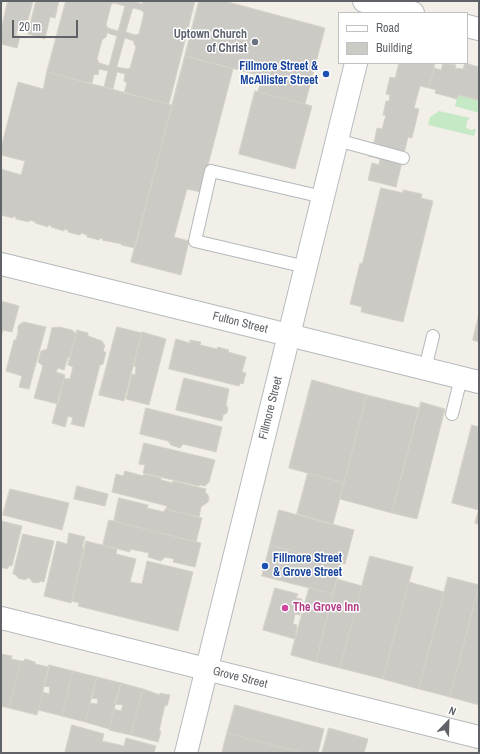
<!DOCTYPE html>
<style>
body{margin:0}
#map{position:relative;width:480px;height:754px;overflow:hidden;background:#f1efe8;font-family:"Archivo Narrow",sans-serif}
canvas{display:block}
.frame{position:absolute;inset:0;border:2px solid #5f6368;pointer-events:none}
.legend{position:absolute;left:338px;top:12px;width:130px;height:52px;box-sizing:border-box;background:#fff;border:1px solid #bfc1c3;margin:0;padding:5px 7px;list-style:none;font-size:12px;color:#5f6368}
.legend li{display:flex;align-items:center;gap:8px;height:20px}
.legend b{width:20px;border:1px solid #bfc1c3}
.north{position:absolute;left:428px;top:702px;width:40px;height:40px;-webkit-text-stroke:3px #fff;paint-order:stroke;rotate:23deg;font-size:11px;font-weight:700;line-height:16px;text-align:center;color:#5f6368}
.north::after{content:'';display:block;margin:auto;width:14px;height:18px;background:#5f6368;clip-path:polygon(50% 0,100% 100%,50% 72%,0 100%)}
.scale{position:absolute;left:12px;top:20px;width:66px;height:18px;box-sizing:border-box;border:2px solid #5f6368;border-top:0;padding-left:5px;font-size:12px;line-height:14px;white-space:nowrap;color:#5f6368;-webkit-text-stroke:3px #fff;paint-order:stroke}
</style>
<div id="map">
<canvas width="480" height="754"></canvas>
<div class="frame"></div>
<ul class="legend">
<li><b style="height:5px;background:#fff"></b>Road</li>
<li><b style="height:11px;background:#cccac5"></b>Building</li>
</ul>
<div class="north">N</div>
<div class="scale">20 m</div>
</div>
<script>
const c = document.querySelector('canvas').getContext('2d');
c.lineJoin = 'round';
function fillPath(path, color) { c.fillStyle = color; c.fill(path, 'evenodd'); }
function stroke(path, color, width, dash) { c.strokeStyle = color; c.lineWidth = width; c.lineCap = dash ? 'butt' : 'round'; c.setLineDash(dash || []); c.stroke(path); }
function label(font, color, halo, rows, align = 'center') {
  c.font = font + ' "Archivo Narrow",sans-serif'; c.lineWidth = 3; c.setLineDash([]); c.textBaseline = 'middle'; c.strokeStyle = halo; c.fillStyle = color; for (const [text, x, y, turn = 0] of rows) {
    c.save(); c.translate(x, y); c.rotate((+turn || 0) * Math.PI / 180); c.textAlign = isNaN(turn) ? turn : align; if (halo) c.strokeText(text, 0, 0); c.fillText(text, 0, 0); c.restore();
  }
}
fillPath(new Path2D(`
 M458,95L479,100V113L455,106Z
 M439,111L470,118L467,121L466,127L470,130L476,129L474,136L428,125L430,117Z`), '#c5e8c5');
const building = new Path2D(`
 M8,1H33L28,20H24L23,24L19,23L16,36H20L17,48L1,44V30Z
 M36,1H59L55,18L50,17L45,39L28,34Z
 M66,1H134L142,4L143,1H195L169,104L124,93L127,83L124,81L125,74L117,72L113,89L104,87L108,71L99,69L98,75L94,74L92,83L89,82L88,83L47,72ZM114,3L125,6L118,31L108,28L106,25L111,5ZM133,8L141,10L144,13L139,34L135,35L126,32ZM107,33L117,36L109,66L99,63L97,59L102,40L106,37ZM125,38L134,41V44L136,47L130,68L127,69L117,67Z
 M199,1H224L325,28L305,104L258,92L262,76L185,56Z
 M185,56L233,69L201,192L187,189L174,237L189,241L181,275L131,262Z
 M399,63H435L429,88L420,86L414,108L419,109L412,138L408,137L396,187L368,180L372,163L379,165L380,159L368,156L372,142L374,143L377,128L382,129L386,115H383L386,101H389L390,95L386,94L390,77L395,78Z
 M443,63L456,65L455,68L463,69L465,63L479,67V100L458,95L457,99L435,93L436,90L429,88L434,68L441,70Z
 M47,72L172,105L135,248L121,245L122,244L102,240L103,239L100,238L99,240L87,237V235L81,233L80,235L68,232V230L64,229V231L51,227L52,226L48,225V227L35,223L36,222L29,220V222L16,219V217L13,216V218L1,215V169L21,175L25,161L1,155V148L18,82L43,89Z
 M255,91L312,106L295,169L239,154Z
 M381,188L403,193V190L422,194L421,198L433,201L403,322L361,312L362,307L350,304L360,263L362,264Z
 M1,301L19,306L12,332L3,330L1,338Z
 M479,314V342L473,340Z
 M24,322L46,327L29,389L19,387L22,376L6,371L14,340H16L18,332V327L19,325Z
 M59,327L72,330L76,334L70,358L68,357L64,370L58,368L56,372L65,375L58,404L34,398L43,366L38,362L41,351L47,349L52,328Z
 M117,327L142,333L124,401L99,395Z
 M77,330L88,333V336L102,341L105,346L103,350L106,353L103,364L100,365L84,427L71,424L73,418L68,416L65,427L52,423L64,378L70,379L73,367L68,365Z
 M142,332L166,339L149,405L126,399L132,374L135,375L136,367L134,366L136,359H135Z
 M176,339L190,343V340L201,342L200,345L217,349L218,347L229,350L228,352L246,357L242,372L246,373L243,384L240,383L239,386L169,369Z
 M184,378L229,389L226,405L228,408L227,413L223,415L222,421L176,410Z
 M312,380L367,395L344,483L289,468Z
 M367,395L419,408L392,513L340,499Z
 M421,402L445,409L417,519L392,513Z
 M146,408L222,427L216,452L183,444L180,448L171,445L168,441L140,434Z
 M472,425L479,427V510L452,503Z
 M144,443L215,460L209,482L205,486L200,485L199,486L143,473L145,465L139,464Z
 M125,471L143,476L144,474L161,478V480L173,483V481L206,489L205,492L208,495L209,499L208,502L201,507L199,517L166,509L167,506L112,492L116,474L123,476Z
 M308,473L344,483L333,524L297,514Z
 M77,486L108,494L105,506L74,499Z
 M10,489L69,503L62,530L3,515Z
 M119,498L148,505L147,508L164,512L165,509L202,518L196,542L114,521Z
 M479,509V525L475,523Z
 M279,510L354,530L345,564L270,545Z
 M109,520L201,543L195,567L173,562L174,559L165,557L161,561L148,557L149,553L130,549V552L103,545Z
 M1,521L22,526L12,566L10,565L7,569L1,567Z
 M69,533L85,537L82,548H85L71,603L44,596L57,541L67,544Z
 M23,534L54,541L44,582L41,581L38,583L32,582L30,578H28L25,580L18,578L16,575L13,574Z
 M86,541L117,549L116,554L136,559L130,582L142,584L147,561L193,572L178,631L78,606L79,603L72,601Z
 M270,545L341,563L333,594L262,576Z
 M370,556L413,567L383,679L340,668Z
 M448,577L479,585L450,697L419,689Z
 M337,579L362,586L340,668L316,662Z
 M409,582L444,592L419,689L383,679Z
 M479,586V705L450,697Z
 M275,588L298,594L296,598L302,599V602H303L300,615L295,614L293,624L297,625L295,639L263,630Z
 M309,588L333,594L316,662L291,655Z
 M1,654L12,656L11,659L21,661L9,708L1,706Z
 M25,659L35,662V664L49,667L37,715L9,708L21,661H24Z
 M49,665L73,671L62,716L38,710L43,692L49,694L50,687L44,686Z
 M73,671L97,677L85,722L62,716Z
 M97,677L121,683L109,729L85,722L90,703L97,704L98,699L91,698Z
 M121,683L143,689L131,735L109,730L114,709L121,711L123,705L115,704Z
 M143,689L160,695V693L170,695L167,706L165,705L159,731H161L158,742L131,735Z
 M235,705L324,729L318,753H303L227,733Z
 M72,725L104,734L102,741L124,746L126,738L156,746L154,753H65Z
 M329,728L368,739L364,753H322Z
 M227,733L303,753H222Z`);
fillPath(building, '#cccac5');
stroke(building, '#d6d1c6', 1);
const service = new Path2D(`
 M337,140L403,158
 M306,267L195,241L211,171L323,197
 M425,369L433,336
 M452,414L461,378`);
const minor = new Path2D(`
 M364,1L413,13
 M467,26L479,29
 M1,618L479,737
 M186,753L356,63`);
const tertiary = new Path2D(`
 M1,264L479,382`);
stroke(service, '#b5b8bc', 14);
stroke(minor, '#b5b8bc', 24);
stroke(tertiary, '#b5b8bc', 24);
stroke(service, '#fff', 12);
stroke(minor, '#fff', 22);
stroke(tertiary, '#fff', 22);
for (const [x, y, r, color] of [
 [255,42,4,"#6b7280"],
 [326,74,4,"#1a4fb4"],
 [265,566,4,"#1a4fb4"],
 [285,608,4,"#d1479c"]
]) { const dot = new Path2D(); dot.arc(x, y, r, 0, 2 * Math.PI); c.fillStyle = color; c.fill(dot); stroke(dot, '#fff', 1.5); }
label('bold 12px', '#5b616d', '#fff', [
 ["Uptown Church",247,35],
 ["of Christ",247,49]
], 'right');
label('bold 12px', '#164399', '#fff', [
 ["Fillmore Street &",318,67],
 ["McAllister Street",318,81],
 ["Fillmore Street",273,559,"left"],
 ["& Grove Street",273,573,"left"]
], 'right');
label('12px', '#5f6368', '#fff', [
 ["Fulton Street",240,323,14],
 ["Fillmore Street",271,408,-76],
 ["Grove Street",240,678,14]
]);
label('bold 12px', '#b23c85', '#fff', [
 ["The Grove Inn",293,608]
], 'left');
</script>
